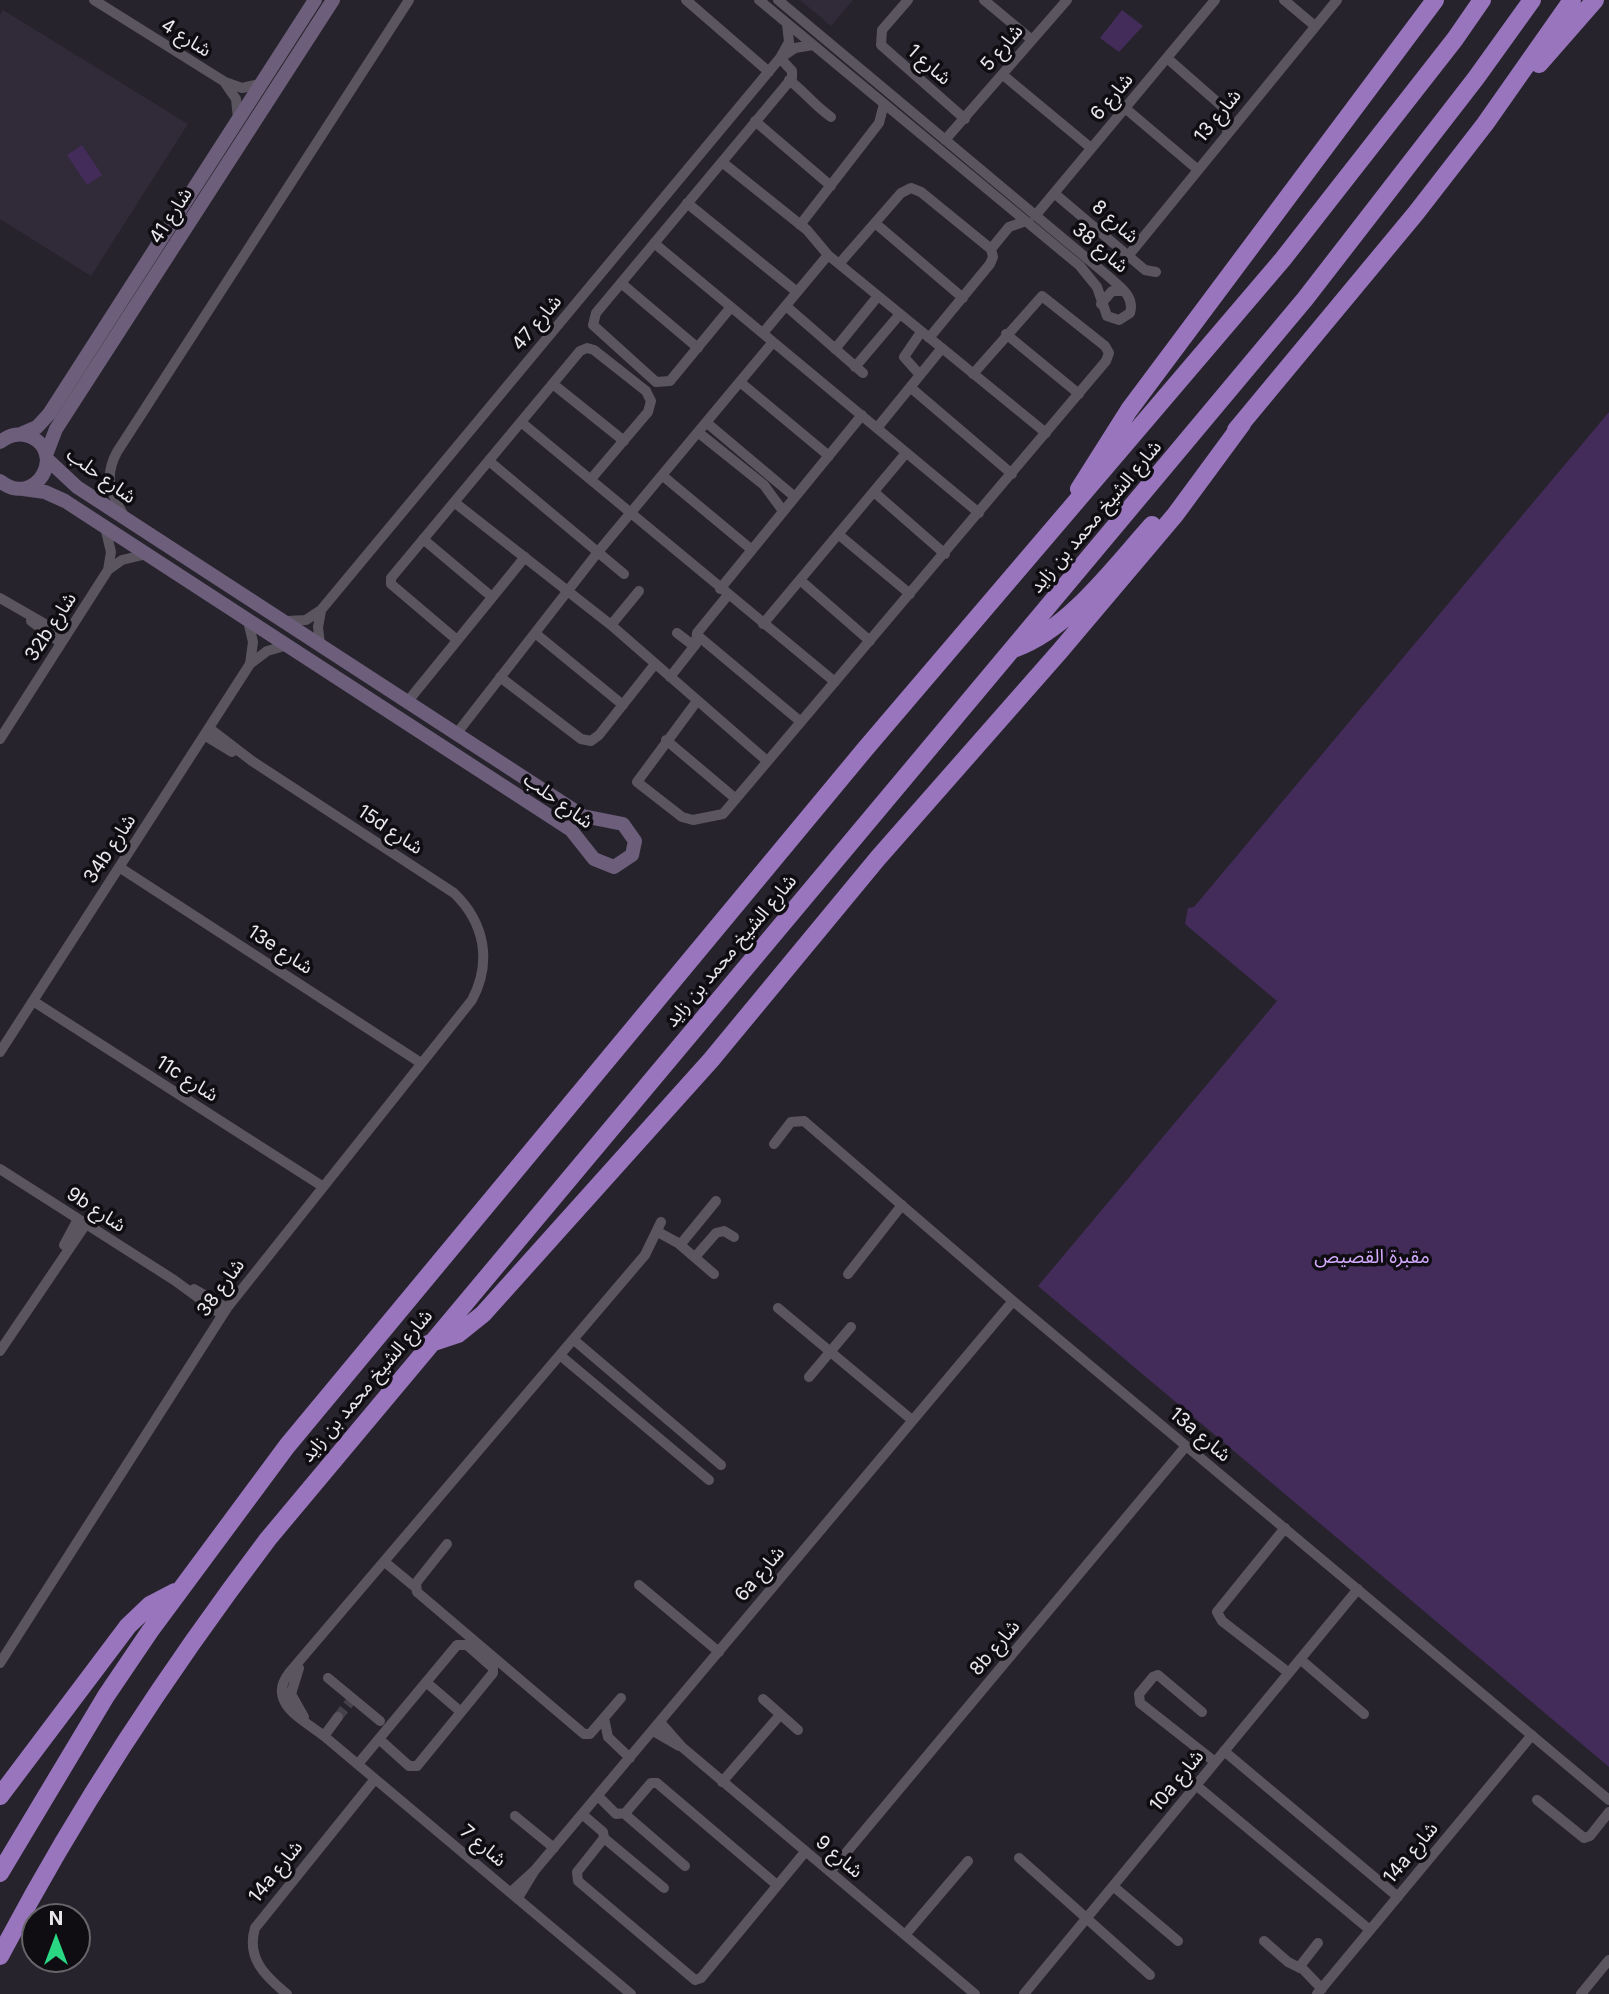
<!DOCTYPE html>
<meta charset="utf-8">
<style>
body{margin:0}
#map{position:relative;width:1609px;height:1994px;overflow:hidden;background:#27232c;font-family:Inter,sans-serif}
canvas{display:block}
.north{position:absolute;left:21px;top:1903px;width:70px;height:70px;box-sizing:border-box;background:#0f0d11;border:2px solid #676569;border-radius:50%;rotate:0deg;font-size:19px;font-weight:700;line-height:28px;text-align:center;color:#eae8ed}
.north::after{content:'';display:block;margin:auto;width:24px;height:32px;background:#2ad884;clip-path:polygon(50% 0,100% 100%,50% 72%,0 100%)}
</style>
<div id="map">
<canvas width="1609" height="1994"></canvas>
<div class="north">N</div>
</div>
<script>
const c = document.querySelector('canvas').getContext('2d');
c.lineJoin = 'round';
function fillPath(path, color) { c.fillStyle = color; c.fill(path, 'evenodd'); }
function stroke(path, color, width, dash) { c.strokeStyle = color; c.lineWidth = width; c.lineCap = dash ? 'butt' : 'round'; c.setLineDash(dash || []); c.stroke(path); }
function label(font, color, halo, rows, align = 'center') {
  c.font = font + ' Inter,"Noto Sans Arabic",sans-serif'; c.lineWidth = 7; c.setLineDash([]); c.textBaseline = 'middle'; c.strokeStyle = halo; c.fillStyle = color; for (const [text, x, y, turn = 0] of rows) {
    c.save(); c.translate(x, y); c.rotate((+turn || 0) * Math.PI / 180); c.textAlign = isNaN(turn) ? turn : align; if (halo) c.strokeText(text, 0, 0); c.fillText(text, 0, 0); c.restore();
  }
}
fillPath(new Path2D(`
 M800,0H853L831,26Z
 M3,10L188,124L91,276L0,219V15Z`), '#312a38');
fillPath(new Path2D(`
 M1122,10L1143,26L1119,52L1100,38Z
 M82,145L102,175L87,185L67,155Z
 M1609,412V1767L1038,1286L1277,1001L1185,924L1188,908L1194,907Z`), '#432c5a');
stroke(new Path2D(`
 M338,1717L350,1702`), '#444149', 10, [10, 5]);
stroke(new Path2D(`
 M94,0L225,82L242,88L260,84
 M686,0L769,72
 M759,0L1080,266L1097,287L1107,316L1119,320L1130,313C1135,296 1120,287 1108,276L778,0
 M908,0L882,30L881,45L965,119
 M984,0L1032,40
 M1284,0L1315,26
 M783,56L795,48L813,45
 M1167,58L1224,108L1227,131
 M1003,75L1091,148
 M789,80C805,92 815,106 831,117
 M225,83L236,99L238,119
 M1125,108L1197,169
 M755,121L831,186
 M945,140L1067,0
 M722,162L807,230L828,255L1046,433
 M1054,193L1145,270L1156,272
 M687,203L797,292
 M1035,216L1215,0
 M875,223L963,298
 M800,225L879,123L884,104
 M654,243L979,513
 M991,249L1009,227L1026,221
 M1128,256L1337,0
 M839,264L901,193L911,188L921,192L991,249L993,257L990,264L929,338
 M621,283L698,348
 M1101,304L1112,291H1123
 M786,306L863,373
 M731,307L670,381L656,382L593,325L596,313L792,78V71L780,58
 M763,333L828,255
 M1006,334L1079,394
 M835,349L878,296
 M855,367L900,314
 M920,375L904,357L921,332
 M740,382L829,456
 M553,384L624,441
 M910,387L1012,474
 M521,422L835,682
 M707,423L795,497
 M877,428L942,348
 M699,433L764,485L783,511
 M489,461L624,574
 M663,476L752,550
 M874,492L945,554
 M454,502L611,625L767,761
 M123,514C110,492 104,476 117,452L409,0
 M105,527L111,552L108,570
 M838,534L910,594
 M423,539L492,597
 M800,580L870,641
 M720,589L862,415
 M0,598L66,636
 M31,621L61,643
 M248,621L253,642L250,664
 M287,621L306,620L321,610L780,58L789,42L787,24
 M763,624L906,453
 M611,625L639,591
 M535,633L623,705
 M677,633L694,646
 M697,635L801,722
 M457,640L391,584V578L580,351L587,348L594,350L646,391L651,401L648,412L591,479
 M320,644L318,627L321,611
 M500,677L581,739L591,741L599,735L655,664
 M670,677L696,644L697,633L728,595
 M408,701L525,557
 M697,701L637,782L682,817L693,820L723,814L1106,361L1109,353L1105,346L1042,296L973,374
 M457,733L598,552L773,342
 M204,735L232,752
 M0,739L108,570L122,560L147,554
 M666,740L736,799
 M119,867L421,1063
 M33,1001L322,1186
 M0,1052L250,664L267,651L288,645
 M774,1144L791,1122L804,1121L1013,1301L1609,1800
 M0,1169L174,1280L222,1315
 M658,1232L678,1243L714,1274
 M64,1245L78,1219
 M680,1245L716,1201
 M695,1257L716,1233L724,1231L734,1237
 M848,1274L902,1205
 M194,1289L227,1308
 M778,1308L912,1420
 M574,1340L721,1465
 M0,1351L86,1224
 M561,1356L709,1480
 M809,1377L851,1327
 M1285,1528L1217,1612L1222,1621L1289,1673
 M447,1544L416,1583L417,1592L584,1734H590L621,1698
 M386,1563L415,1587
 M639,1585L719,1652
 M1300,1659L1364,1714
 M0,1663L227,1308L472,1000C492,962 485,923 454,893L252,761L209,728
 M299,1668L291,1694L304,1717
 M328,1678L380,1721
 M426,1682L461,1712
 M763,1699L798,1730
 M1202,1712L1158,1675L1153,1677L1139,1694L1140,1703L1215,1762
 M604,1718L608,1737L630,1758
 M660,1722L682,1747L975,1994
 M653,1731L679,1746
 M324,1736L338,1717
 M1224,1751L1398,1897
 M358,1764L457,1645H467L493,1668V1673L417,1766H409L379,1739
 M722,1782L780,1715
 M1197,1786L1370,1930
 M598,1796L616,1814L626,1813
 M1537,1800L1584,1838L1590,1836L1609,1812
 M582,1814L603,1832L604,1838L664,1888
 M515,1816L554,1848
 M604,1838L577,1872L578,1881L695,1980L701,1978L805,1852
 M1019,1858L1150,1975
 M685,1866L627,1816V1811L651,1783H657L777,1885
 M830,1872L1186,1446
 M1113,1886L1178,1941
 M511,1892L534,1871
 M518,1898L535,1870L1013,1301
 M905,1935L968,1861
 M1264,1941L1288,1962L1300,1968
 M1318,1943L1300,1966L1322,1989
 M287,1994C265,1976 246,1958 255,1928L375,1779
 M631,1994L324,1736C304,1720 266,1703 289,1673L645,1255L661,1222
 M1024,1994L1358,1589
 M1317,1994L1532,1735
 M1581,1994L1609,1960`), '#5a555f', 10);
stroke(new Path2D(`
 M21,434L37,427L49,414L315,0
 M0,442C9,435 20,432 31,437C67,454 35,509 0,481
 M46,455L56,429L333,0
 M23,489L45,492L65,501L571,830L594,859L614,867L632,855L635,841L623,824L583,816L77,487L47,459`), '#6d5f7b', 14);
stroke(new Path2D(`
 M1539,64L1595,0
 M1236,430L1416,213L1485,124L1572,0
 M1079,489L1129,410L1435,0
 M1016,648C1069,629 1115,566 1152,525
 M428,1344L458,1334L483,1314L711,1060L878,858L1060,651L1175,515L1242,424
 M0,1796L128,1626L150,1605L175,1592
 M0,1873L106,1696L150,1631L287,1446L866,748L1283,259L1455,39L1482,0
 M0,1956C77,1809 168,1671 268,1539L1305,299L1476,78L1532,0`), '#9875bc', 18);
label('19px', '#eae8ed', '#0f0d11', [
 ["شارع 4",186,38,32],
 ["شارع 5",1002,48,-50],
 ["شارع 1",929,65,41],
 ["شارع 6",1112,97,-50],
 ["شارع 13",1218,116,-51],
 ["شارع 41",171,216,-57],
 ["شارع 8",1115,222,41],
 ["شارع 38",1100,248,40],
 ["شارع 47",537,323,-50],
 ["شارع حلب",101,476,36],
 ["شارع الشيخ محمد بن زايد",1096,517,-50],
 ["32b شارع",51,627,-57],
 ["شارع حلب",558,801,36],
 ["15d شارع",390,830,33],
 ["34b شارع",110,849,-57],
 ["13e شارع",280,950,33],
 ["شارع الشيخ محمد بن زايد",731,951,-50],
 ["11c شارع",187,1079,32],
 ["9b شارع",96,1210,33],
 ["شارع 38",221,1288,-54],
 ["شارع الشيخ محمد بن زايد",367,1386,-50],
 ["13a شارع",1200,1435,40],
 ["6a شارع",760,1574,-50],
 ["8b شارع",995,1648,-50],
 ["10a شارع",1177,1781,-51],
 ["شارع 7",483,1846,40],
 ["14a شارع",1411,1853,-50],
 ["شارع 9",839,1857,40],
 ["14a شارع",276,1872,-51]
]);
label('19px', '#d3abfe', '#0f0d11', [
 ["مقبرة القصيص",1372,1257]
]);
</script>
